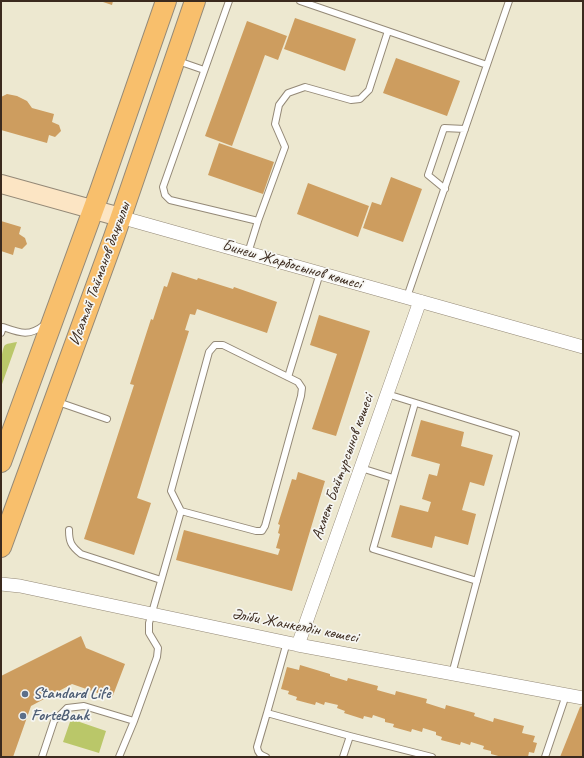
<!DOCTYPE html>
<meta charset="utf-8">
<style>
body{margin:0}
#map{position:relative;width:584px;height:758px;overflow:hidden;background:#ede8d0;font-family:Caveat,sans-serif}
canvas{display:block}
.frame{position:absolute;inset:0;border:2px solid #3b2a1e;pointer-events:none}
</style>
<div id="map">
<canvas width="584" height="758"></canvas>
<div class="frame"></div>
</div>
<script>
const c = document.querySelector('canvas').getContext('2d');
c.lineJoin = 'round';
function fillPath(path, color) { c.fillStyle = color; c.fill(path, 'evenodd'); }
function stroke(path, color, width, dash) { c.strokeStyle = color; c.lineWidth = width; c.lineCap = dash ? 'butt' : 'round'; c.setLineDash(dash || []); c.stroke(path); }
function label(font, color, halo, rows, align = 'center') {
  c.font = font + ' Caveat,sans-serif'; c.lineWidth = 3.5; c.setLineDash([]); c.textBaseline = 'middle'; c.strokeStyle = halo; c.fillStyle = color; for (const [text, x, y, turn = 0] of rows) {
    c.save(); c.translate(x, y); c.rotate((+turn || 0) * Math.PI / 180); c.textAlign = isNaN(turn) ? turn : align; if (halo) c.strokeText(text, 0, 0); c.fillText(text, 0, 0); c.restore();
  }
}
fillPath(new Path2D(`
 M17,342L1,387C1,378 0,351 5,345C8,343 13,343 17,342Z
 M71,719L106,731L99,753L63,742Z`), '#bac769');
fillPath(new Path2D(`
 M100,1H113L112,5Z
 M295,18L356,39L345,71L284,49Z
 M247,21L287,36L278,60L265,55L232,146L205,136Z
 M396,58L460,81L447,116L383,93Z
 M7,94L17,96L27,101L32,108L54,114L52,122L59,125L61,131L55,137L49,135L47,143L1,130V97Z
 M219,143L274,162L263,194L208,175Z
 M391,177L422,189L403,242L363,228L372,202L381,205Z
 M308,183L369,206L358,237L297,214Z
 M1,221L21,227L19,234L25,238L27,244L22,249L15,247L13,255L1,251Z
 M172,272L197,280L198,278L233,289L234,287L277,302L267,333L197,309L195,315L190,314L185,330L189,331L137,498L151,503L134,555L84,539L134,385L130,384L151,319L153,320L164,286L167,287Z
 M319,315L370,331L336,436L312,429L337,354L310,345Z
 M421,420L464,432L461,446L493,455L484,486L470,482L462,510L476,514L468,545L435,536L432,548L391,537L400,505L428,512L431,502L422,499L429,474L437,476L440,464L411,456Z
 M298,472L325,481L292,591L176,560L184,530L278,555L280,549L276,548L280,534L278,533L280,525L278,524L292,479L296,480Z
 M81,636L86,648L125,664L112,698L72,684L31,706L13,757H1V676Z
 M300,665L330,674V676L347,681L348,678L378,686L377,690L395,695L396,691L427,699L426,703L445,709L446,705L475,713L474,716L493,722L494,718L524,726L522,733L535,736L533,742L537,743L534,753L529,752L528,757L519,756L518,757L510,756L502,757L491,754V751L483,749L484,746L471,742L470,745L461,742L460,745L441,740L442,737L436,735V732L423,728L422,732L412,729L411,732L393,727L394,724L385,722V719L373,715L372,718L364,716L363,719L344,713L345,711L337,708L338,705L325,702L324,705L316,702L315,705L296,700L297,697L288,694L289,691L281,689L287,667L299,670Z
 M583,706V757H560L580,707Z`), '#cd9d5f');
const lane = new Path2D(`
 M229,1L163,187L165,195L170,200L258,221
 M300,1L487,65
 M178,61L204,70
 M445,189L428,175L444,128L465,129
 M248,253L258,221L285,147L275,124L279,105L288,93L305,87L351,100L360,99L369,90L388,31
 M407,297L509,1
 M1,333L3,327C20,333 29,337 44,325
 M288,377L320,273
 M387,394L516,434L452,674
 M58,402L107,419
 M415,403L373,549L477,581
 M361,468L393,478
 M69,530C69,542 71,546 81,554L161,580
 M287,642L267,713L350,736L432,757
 M134,721L157,657L158,648L149,633V623L181,511L256,531H262L265,526L301,396L302,388L298,382L223,345H215L209,352L171,491L181,511
 M42,757L54,721L67,708L84,706L134,721L119,757
 M266,757C260,755 258,753 257,747L267,713
 M343,757L350,736
 M545,757L566,695`);
const street = new Path2D(`
 M120,217L583,347
 M1,584L20,586L298,645L583,698
 M298,645L420,301`);
const secondary = new Path2D(`
 M1,184L120,217`);
const primary = new Path2D(`
 M1,462L100,191L166,1
 M1,547L114,237L195,1`);
stroke(lane, '#948977', 8);
stroke(street, '#948977', 14);
stroke(secondary, '#948977', 20);
stroke(primary, '#948977', 22);
stroke(lane, '#fff', 6);
stroke(street, '#fff', 13);
stroke(secondary, '#fce5c4', 18);
stroke(primary, '#f8bf6c', 20);
for (const [x, y, r, color] of [
 [25,694,4,"#5c6f8a"],
 [23,716,4,"#5c6f8a"]
]) { const dot = new Path2D(); dot.arc(x, y, r, 0, 2 * Math.PI); c.fillStyle = color; c.fill(dot); stroke(dot, '#f6f6f2', 1.5); }
label('16px', '#3b2a1e', '#f6f6f2', [
 ["Бинеш Жарбосынов көшесі",292,265,16],
 ["Исатай Тайманов даңғылы",100,274,-70],
 ["Ахмет Байтұрсынов көшесі",343,467,-70],
 ["Әліби Жанкелдін көшесі",295,626,11]
]);
label('bold 16px', '#4e5e75', '#f6f6f2', [
 ["Standard Life",33,694],
 ["ForteBank",31,716]
], 'left');
</script>
